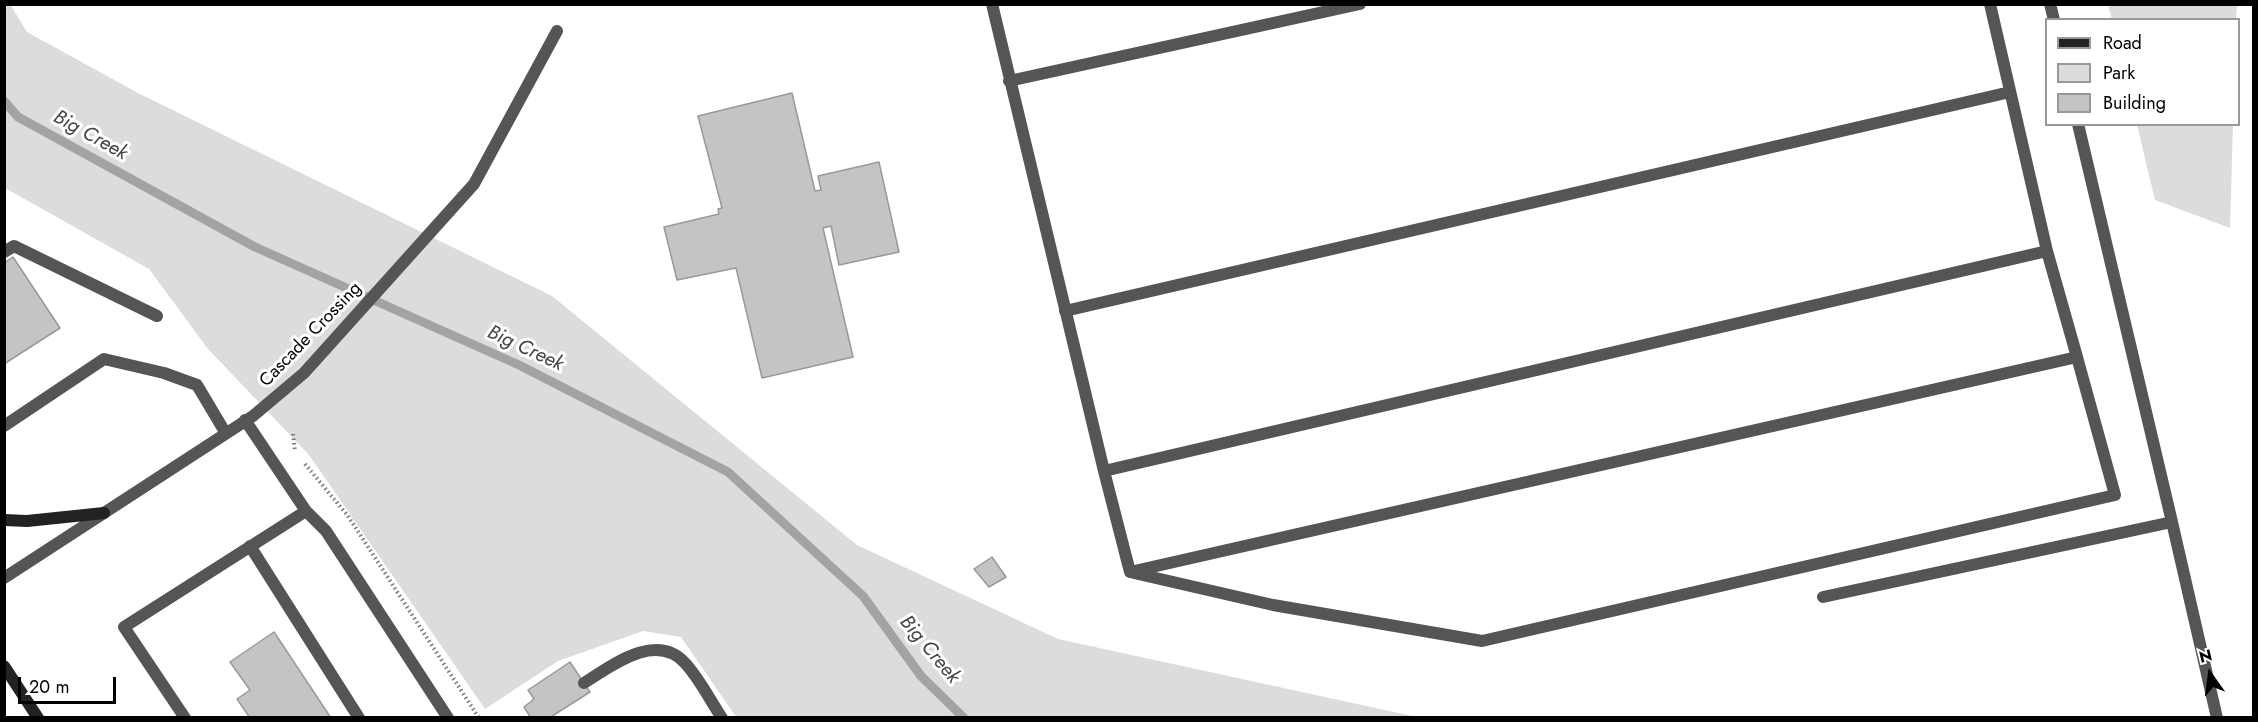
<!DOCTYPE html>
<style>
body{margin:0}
#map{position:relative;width:2258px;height:722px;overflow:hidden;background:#fff;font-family:Jost,sans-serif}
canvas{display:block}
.frame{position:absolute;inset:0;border:6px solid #000;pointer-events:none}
.legend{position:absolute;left:2045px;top:18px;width:195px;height:108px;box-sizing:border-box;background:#fff;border:2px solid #999;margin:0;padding:8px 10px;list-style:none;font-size:18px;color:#000}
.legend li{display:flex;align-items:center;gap:12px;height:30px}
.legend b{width:30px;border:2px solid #999}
.north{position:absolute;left:2180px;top:644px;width:60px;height:60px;-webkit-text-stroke:4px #fff;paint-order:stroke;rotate:346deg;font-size:16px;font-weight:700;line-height:24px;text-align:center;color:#000}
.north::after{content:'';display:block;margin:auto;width:21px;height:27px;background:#000;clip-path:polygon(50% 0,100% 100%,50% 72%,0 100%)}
.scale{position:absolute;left:18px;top:677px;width:98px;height:27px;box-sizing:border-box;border:3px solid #000;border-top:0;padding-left:8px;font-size:18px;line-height:21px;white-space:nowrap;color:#000;-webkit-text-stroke:4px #fff;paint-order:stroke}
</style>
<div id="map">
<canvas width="2258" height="722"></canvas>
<div class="frame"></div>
<ul class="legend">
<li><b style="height:8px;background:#222"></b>Road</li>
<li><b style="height:16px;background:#dcdcdc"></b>Park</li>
<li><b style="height:16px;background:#c4c4c4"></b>Building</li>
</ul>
<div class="north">N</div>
<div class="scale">20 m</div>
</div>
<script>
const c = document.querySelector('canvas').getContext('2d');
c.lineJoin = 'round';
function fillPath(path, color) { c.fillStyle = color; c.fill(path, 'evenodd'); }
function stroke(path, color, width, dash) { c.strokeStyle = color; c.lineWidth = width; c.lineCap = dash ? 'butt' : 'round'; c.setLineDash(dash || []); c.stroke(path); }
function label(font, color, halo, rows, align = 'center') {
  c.font = font + ' Jost,sans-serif'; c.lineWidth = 6; c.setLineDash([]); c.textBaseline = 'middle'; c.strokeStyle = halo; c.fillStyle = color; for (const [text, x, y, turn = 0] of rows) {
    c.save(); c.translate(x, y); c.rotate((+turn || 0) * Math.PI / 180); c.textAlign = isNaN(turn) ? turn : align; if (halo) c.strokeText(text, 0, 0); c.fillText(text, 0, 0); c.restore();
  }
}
fillPath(new Path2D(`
 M10,4L27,32L138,93L552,296L857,545L1058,639L1417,717H736L681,637L643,631L558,661L485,709L309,455L208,349L149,269L5,188L4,5Z
 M2108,5H2237L2236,19H2112Z
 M2137,125H2233L2230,228L2155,200Z`), '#dcdcdc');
stroke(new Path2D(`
 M4,101L18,117L255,247L519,365L728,472L863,596L921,676L964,718`), '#a3a3a3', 9);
const building = new Path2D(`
 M792,93L815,191L821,190L818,176L879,162L899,252L839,265L831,226L823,228L853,357L762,378L736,268L677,280L664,227L719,214L718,209L722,208L698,116Z
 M13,257L60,328L4,364V263Z
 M992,557L1006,577L989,587L974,569Z
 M274,632L331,718H250L237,699L250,690L230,662Z
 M570,662L590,692L549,718H531L524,707L534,699L528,690Z`);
fillPath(building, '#c4c4c4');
stroke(building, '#999', 1.5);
stroke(new Path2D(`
 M293,434L295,451
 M305,464L348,516L479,718`), '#777', 4, [1.5, 3]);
stroke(new Path2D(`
 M992,4L1104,471L2047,251L1990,4
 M2050,4L2054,20
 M1009,81L1360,4
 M2078,124L2172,522
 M4,252L14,246L157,316
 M1065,311L2010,92
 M245,420L306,511L326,531L448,718
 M4,426L104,359L164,373L197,385L225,432
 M1104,471L1130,572L2077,357L2047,251
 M250,546L359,718
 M1134,573L1273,605L1482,641L2115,495L2077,357
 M1823,597L2172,522L2217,718
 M584,683C611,666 656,631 685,663C699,678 710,700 722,718
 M185,718L124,627L306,511`), '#555', 12);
stroke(new Path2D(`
 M4,578L253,416L304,373L474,184L557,31`), '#555', 12);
stroke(new Path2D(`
 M4,520L27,521L104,513
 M4,666L38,718`), '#222', 12);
label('18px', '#000', '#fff', [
 ["Cascade Crossing",311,335,-46]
]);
label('italic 20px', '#444', '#fff', [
 ["Big Creek",90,136,29],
 ["Big Creek",525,349,25],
 ["Big Creek",929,650,50]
]);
</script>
